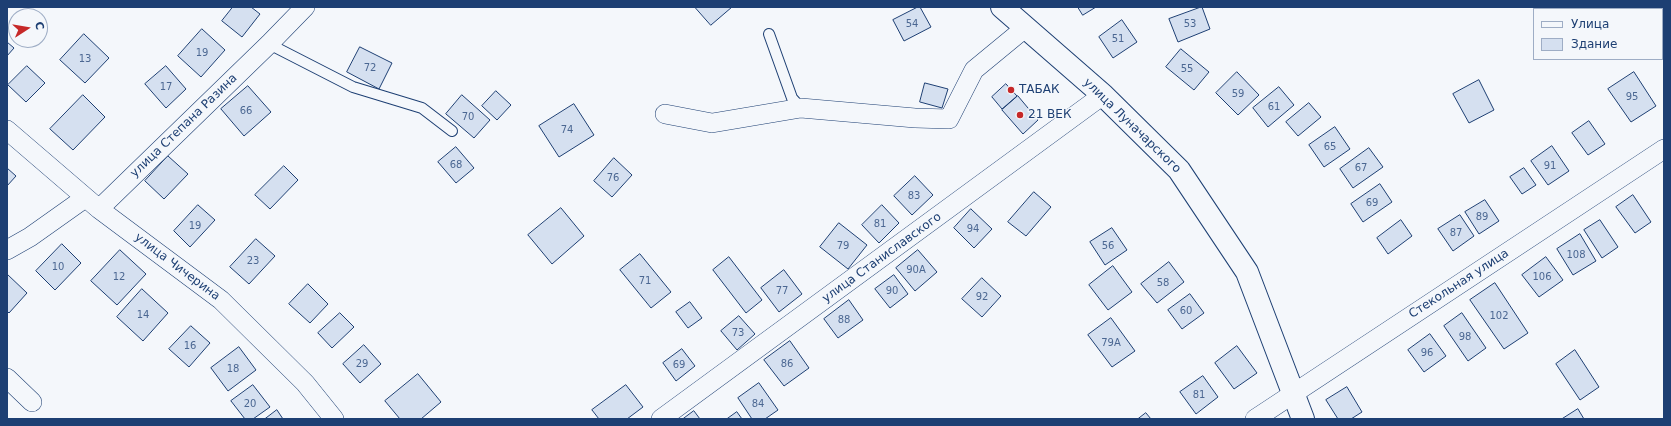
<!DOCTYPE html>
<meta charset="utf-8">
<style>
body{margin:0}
#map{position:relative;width:1671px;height:426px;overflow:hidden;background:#f4f7fb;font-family:"DejaVu Sans",sans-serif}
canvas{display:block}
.frame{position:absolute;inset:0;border:8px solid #1d3f73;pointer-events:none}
.legend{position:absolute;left:1533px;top:8px;width:130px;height:52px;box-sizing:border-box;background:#f4f7fb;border:1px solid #9eadc5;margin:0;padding:5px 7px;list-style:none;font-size:12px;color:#1d3f73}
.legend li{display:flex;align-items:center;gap:8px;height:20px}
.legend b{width:20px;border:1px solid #9eadc5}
.north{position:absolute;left:8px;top:8px;width:40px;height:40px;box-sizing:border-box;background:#f4f7fb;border:1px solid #9eadc5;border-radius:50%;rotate:78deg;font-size:11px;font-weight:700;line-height:16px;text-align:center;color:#1d3f73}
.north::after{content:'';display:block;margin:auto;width:14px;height:18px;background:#c62828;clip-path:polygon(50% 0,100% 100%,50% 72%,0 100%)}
</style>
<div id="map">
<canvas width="1671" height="426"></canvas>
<div class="frame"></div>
<ul class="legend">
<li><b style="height:5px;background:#f4f7fb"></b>Улица</li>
<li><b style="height:11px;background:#d5e0f0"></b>Здание</li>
</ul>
<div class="north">С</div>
</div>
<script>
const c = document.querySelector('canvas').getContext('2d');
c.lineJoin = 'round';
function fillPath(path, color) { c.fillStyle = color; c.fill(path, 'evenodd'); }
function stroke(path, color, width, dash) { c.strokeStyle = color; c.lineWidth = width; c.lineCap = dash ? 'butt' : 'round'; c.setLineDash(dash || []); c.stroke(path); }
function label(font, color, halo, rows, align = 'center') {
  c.font = font + ' "DejaVu Sans",sans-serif'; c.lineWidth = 3; c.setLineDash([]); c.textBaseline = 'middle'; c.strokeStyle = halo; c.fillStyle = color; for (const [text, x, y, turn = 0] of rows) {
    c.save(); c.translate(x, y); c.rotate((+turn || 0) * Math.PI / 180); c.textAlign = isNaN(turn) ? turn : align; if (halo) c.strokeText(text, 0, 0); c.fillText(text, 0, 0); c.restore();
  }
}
const building = new Path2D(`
 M233,7H251L260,14L242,37L222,21Z
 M695,7H732L711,25Z
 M918,7H920L931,27L904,41L893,20Z
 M1078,7H1096L1083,15Z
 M1202,7L1210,29L1178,42L1169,19Z
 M1122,20L1137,42L1113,58L1099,37Z
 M202,29L225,50L201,77L178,56Z
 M84,34L109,58L85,83L60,60Z
 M7,42L14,48L7,56Z
 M360,47L392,63L379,89L347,72Z
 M1181,49L1209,72L1194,90L1166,67Z
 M27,66L45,83L26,102L8,85Z
 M166,66L186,89L166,108L145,84Z
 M1237,72L1259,95L1238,115L1216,93Z
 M1634,72L1656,106L1631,122L1608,89Z
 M1479,80L1494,110L1469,123L1453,94Z
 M925,83L948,89L942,108L920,102Z
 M1006,84L1017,96L1002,109L992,97Z
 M248,86L271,112L244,136L221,109Z
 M1279,87L1294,105L1268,127L1253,108Z
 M496,91L511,105L497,120L482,106Z
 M83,95L105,117L73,150L50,129Z
 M462,95L490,120L474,138L446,114Z
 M1018,96L1038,120L1023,134L1002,110Z
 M1309,103L1321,117L1298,136L1286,122Z
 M574,104L594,135L559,157L539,126Z
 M1589,121L1605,144L1588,155L1572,133Z
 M1335,127L1350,149L1324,167L1309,145Z
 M1552,146L1569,171L1548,185L1531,161Z
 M456,147L474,168L456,183L438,162Z
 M1369,148L1383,167L1353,188L1340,169Z
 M168,156L188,174L164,199L145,181Z
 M614,158L632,175L612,197L594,181Z
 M284,166L298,180L270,209L255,195Z
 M7,168L16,176L7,186Z
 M1524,168L1536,185L1522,194L1510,177Z
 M915,176L933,195L912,215L894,196Z
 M1380,184L1392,202L1363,222L1351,204Z
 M1034,192L1051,207L1026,236L1008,222Z
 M1633,195L1651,222L1635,233L1616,207Z
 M1485,200L1499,221L1479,234L1465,212Z
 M198,205L215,220L190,247L174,231Z
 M882,205L899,223L879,243L862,225Z
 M561,208L584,236L552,264L528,235Z
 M971,209L992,229L974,248L954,228Z
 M1460,215L1474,236L1453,251L1438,229Z
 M1401,220L1412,236L1388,254L1377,238Z
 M1600,220L1618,247L1602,258L1584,230Z
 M839,223L867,245L848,269L820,247Z
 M1112,228L1127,250L1105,265L1090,242Z
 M1580,234L1596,261L1573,275L1557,249Z
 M256,239L275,256L249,284L230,267Z
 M62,244L81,263L55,290L36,271Z
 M120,250L146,274L117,305L91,281Z
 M918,250L937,272L915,291L896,268Z
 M640,254L671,292L651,308L620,270Z
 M729,257L762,300L746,313L713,270Z
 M1546,257L1563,280L1539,297L1522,275Z
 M1169,262L1184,282L1157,303L1141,284Z
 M1113,266L1132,292L1108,310L1089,285Z
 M784,270L802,294L779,312L761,288Z
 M7,274L27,293L9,313L7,311Z
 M894,275L908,294L890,308L875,289Z
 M982,278L1001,296L982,317L962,299Z
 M1495,283L1528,333L1504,349L1470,300Z
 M308,284L328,304L310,323L289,304Z
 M142,289L168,313L143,341L117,317Z
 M1190,294L1204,313L1182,329L1168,310Z
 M849,300L863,320L838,338L824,319Z
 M690,302L702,318L688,328L676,312Z
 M340,313L354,327L332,348L318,333Z
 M1462,313L1486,348L1468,361L1444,326Z
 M739,316L755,334L737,350L721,331Z
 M1111,318L1135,351L1112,367L1088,335Z
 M191,326L210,343L189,367L169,349Z
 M1430,334L1446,356L1424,372L1408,350Z
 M790,341L809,368L784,386L764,360Z
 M364,345L381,364L360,383L343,364Z
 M1237,346L1257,373L1234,389L1215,363Z
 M239,347L256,370L228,391L211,368Z
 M682,349L695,366L676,381L663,363Z
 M1575,350L1599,387L1580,400L1556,364Z
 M418,374L441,402L421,419H400L385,401Z
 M1203,376L1218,397L1196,414L1180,392Z
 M759,383L778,410L765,419H752L738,398Z
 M253,385L270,407L253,419H245L231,401Z
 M626,385L643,407L627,419H599L592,410Z
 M1347,387L1362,412L1351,419H1338L1326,400Z
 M1578,409L1584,419H1562Z
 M277,410L283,419H265Z
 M694,411L700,419H683Z
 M737,412L742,419H727Z
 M1146,413L1151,419H1138Z`);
fillPath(building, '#d5e0f0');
stroke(building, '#1d3f73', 1);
const service = new Path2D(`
 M769,34L792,98L801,108
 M269,44L353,87L422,108L452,131`);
const minor = new Path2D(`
 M665,114L712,123L801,108L915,118L949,119L974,70L1025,28
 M7,130L99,209L221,300L305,383L334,419
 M99,209L269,44L305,7
 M7,250L30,237L85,198
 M7,378L32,402
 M661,419L1103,95
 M1255,419L1664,149`);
const secondary = new Path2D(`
 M1002,7L1103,95L1179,170L1247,272L1303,419
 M1641,7L1643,9
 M1662,38L1664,41`);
stroke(service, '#1d3f73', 12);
stroke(minor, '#1d3f73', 20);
stroke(secondary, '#1d3f73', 24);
stroke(service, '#f4f7fb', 10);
stroke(minor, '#f4f7fb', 19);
stroke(secondary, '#f4f7fb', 22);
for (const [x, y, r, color] of [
 [1011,90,4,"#c62828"],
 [1020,115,4,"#c62828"]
]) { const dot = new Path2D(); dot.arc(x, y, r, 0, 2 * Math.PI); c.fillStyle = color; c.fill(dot); stroke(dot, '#f4f7fb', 1.5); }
label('10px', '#4b6792', null, [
 ["54",912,24],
 ["53",1190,24],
 ["51",1118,39],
 ["19",202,53],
 ["13",85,59],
 ["72",370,68],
 ["55",1187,69],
 ["17",166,87],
 ["59",1238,94],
 ["95",1632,97],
 ["61",1274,107],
 ["66",246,111],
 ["70",468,117],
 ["74",567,130],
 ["65",1330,147],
 ["68",456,165],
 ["91",1550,166],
 ["67",1361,168],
 ["76",613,178],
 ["83",914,196],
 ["69",1372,203],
 ["89",1482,217],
 ["81",880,224],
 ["19",195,226],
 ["94",973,229],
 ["87",1456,233],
 ["79",843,246],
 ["56",1108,246],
 ["108",1576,255],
 ["23",253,261],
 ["10",58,267],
 ["90А",916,270],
 ["12",119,277],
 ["106",1542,277],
 ["71",645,281],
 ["58",1163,283],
 ["77",782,291],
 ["90",892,291],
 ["92",982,297],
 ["60",1186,311],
 ["14",143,315],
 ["102",1499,316],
 ["88",844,320],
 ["73",738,333],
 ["98",1465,337],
 ["79А",1111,343],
 ["16",190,346],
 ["96",1427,353],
 ["29",362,364],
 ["86",787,364],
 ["69",679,365],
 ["18",233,369],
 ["81",1199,395],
 ["20",250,404],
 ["84",758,404]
]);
label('12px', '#1d3f73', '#f4f7fb', [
 ["ТАБАК",1019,90],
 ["21 ВЕК",1028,115]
], 'left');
label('12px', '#1d3f73', '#f4f7fb', [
 ["улица Степана Разина",184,126,-44],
 ["улица Луначарского",1132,126,44],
 ["улица Станиславского",882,258,-36],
 ["улица Чичерина",177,267,37],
 ["Стекольная улица",1459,284,-33]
]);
</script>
